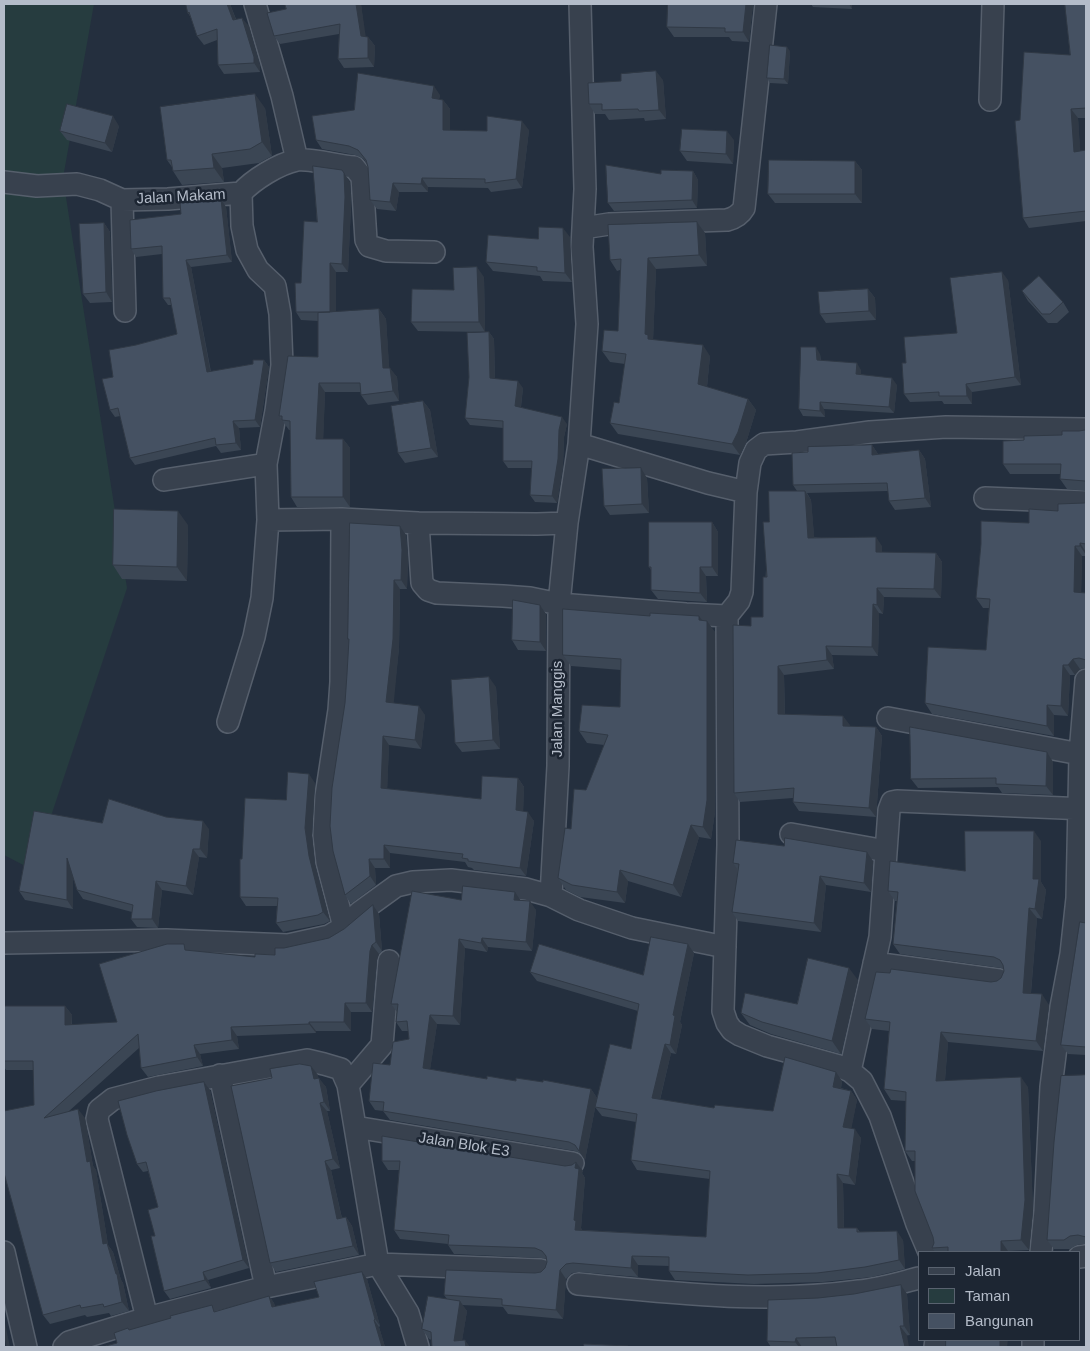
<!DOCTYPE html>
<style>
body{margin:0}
#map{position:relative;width:1090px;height:1351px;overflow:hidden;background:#242f3e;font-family:Helvetica,sans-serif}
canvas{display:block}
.frame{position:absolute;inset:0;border:5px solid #b4bcc9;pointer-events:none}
.legend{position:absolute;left:918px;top:1251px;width:162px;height:90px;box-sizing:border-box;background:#1d2633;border:1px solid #59626f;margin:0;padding:6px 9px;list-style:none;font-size:15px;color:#b4bcc9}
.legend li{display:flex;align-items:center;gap:10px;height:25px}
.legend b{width:25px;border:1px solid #59626f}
</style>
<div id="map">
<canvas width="1090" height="1351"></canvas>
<div class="frame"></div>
<ul class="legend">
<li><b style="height:6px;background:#38414e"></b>Jalan</li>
<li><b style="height:14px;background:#263c3f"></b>Taman</li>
<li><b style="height:14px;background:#455162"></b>Bangunan</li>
</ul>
</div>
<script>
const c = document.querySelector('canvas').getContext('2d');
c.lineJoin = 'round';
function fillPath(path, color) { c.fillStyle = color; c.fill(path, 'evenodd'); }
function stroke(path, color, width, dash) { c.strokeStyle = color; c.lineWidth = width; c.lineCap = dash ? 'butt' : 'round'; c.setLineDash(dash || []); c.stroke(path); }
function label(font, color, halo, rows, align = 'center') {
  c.font = font + ' Helvetica,sans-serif'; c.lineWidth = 5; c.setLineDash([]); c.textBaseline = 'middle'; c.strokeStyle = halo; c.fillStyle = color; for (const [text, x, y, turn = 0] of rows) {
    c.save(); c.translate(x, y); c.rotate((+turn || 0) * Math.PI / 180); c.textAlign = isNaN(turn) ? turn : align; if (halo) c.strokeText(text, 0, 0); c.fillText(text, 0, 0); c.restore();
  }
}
fillPath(new Path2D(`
 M4,4H94L63,178L127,588L33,870L4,855Z`), '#263c3f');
const street = new Path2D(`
 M255,4L282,96L297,160
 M990,100L993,4
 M4,182L37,186L77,184L100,190L122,200L168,199L241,193
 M122,200L125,311
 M583,228L609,224L727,220C735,218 740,215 744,208L766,4
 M434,252L386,251L369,246L366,240L362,177L354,167C340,166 308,158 297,160C278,164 253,180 241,193L242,226L247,250L258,270L275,286L280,314L282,365L276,411L266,464L268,520L342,519L418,523L422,583L428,590L437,593L503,596L530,598L559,604L686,614L727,616
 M579,444L708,483L746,492L742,592L739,601L727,616L728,845L723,1011L727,1023L732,1030L740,1035L767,1046L836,1065L850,1071L862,1081L880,1116L917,1224L929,1252
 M164,480L266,464
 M746,492L750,463L756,450L764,444L797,442L870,432L946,427L1086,429
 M985,498L1086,502
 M342,519L341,682L339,710L326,796L324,835L327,862L344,927
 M418,523L537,524L567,523
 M888,718L1080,754
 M228,722L254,637L262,598L268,520
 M791,834L886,851
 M551,896L558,766L559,604L567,523L579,444L587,324L582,247L585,189L580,4
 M4,943L166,940L288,945L329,936L344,927L360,912L396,886L413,882L451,880L526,889L551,896L579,910L632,928L725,947
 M874,963L999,980
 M850,1071L880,937L889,810L892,802L897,801L1086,809
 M348,1085L382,1045L389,961
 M355,1127L573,1163
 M4,1252L26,1347
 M1041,1252L1045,1211L1051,1087L1061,1007L1071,954L1077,898L1080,754L1086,680
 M1079,1257L1086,1256
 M578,1284C671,1293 766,1304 859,1291C879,1289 899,1283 919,1278
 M266,1287L378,1264L541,1270
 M147,1318L97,1119L99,1110L113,1099L159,1087L307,1060L324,1064L341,1069L348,1085L378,1264L408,1313L418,1347
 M1033,1340V1347
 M64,1347L69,1342L147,1318L266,1287L220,1075
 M935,1347L936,1340`);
stroke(street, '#565f6c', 24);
stroke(street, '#38414e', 21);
fillPath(new Path2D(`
 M186,4H230L236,19L249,26L260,66V72L224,74L218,65L217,40L204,45L197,36L191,18L188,13Z
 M285,4H361L365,37H368L375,46L374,67L344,68L338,59L339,34L280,44L274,36L286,9Z
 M753,4L749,42L732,41L729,37H674L667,27Z
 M811,4H852V9L813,7Z
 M1086,4V118H1078L1080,151L1086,150V221L1029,228L1023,218L1020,120L1070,55Z
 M790,51L788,84L770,83L767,78Z
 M663,80L666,119L645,121L644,118L609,120L605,114H595L589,104Z
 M440,95L439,99L443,100L450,109V130L487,131L529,130L522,188L491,192L488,188L428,187V192H399L396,211L377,209L370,200L368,167L364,159L355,155L322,149L316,140L354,110Z
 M265,108L272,156L259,163L222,168L224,182L182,185L173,171L172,167L167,160Z
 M119,126L112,152L67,140L60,131Z
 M734,140L733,164L687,161L680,151Z
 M855,161L862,170V203H775L768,194Z
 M693,171L698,180L697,208L614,211L608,203L661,174Z
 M350,182L351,205L348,272H336V312L379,309L386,319L389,368L397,377L399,401L368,405L361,395V392H325L323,439H343L350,448V507H297L291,497L290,430H289L279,416L318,357V321L301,320L296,312L301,283L317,222Z
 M221,199L226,207L232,262L191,267L211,372L253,364L264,360L269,367L260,427L239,428L241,450L221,453L216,446L135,465L130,458L120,416L115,417L110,410L113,377L136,345L177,334L172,305H168L163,298L162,254L136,257L131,249L181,214Z
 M697,222L705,233L707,266L656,269L653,340L710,356L707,387L748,399L756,410L746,443L740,455L618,434L610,423L619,403L625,364L610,362L602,351L618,331L620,270L617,271L610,260Z
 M104,223L110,232L112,302L90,303L83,294Z
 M570,237L572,282L543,281L540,276L493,271L486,262L538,239Z
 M484,277L485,332L418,331L411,322L454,290Z
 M1008,280L1021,385L972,392V404H944L942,401L910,402L904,394L906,363L957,333Z
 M868,289L875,298L876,320L826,323L820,314Z
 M1022,291L1063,302L1069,312L1057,323H1048L1028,301Z
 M489,332L494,339L495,379L523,388L521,407L567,424L564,437L563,466L557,503L535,502L530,495L532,468H508L503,461V428L470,425L465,418Z
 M820,354L821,361L861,370V374L897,385L894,413L824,409L825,417L803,416L799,409Z
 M423,401L430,410L438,457L405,463L398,453Z
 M1086,429V491L1067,489L1060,479V474H1010L1003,464L1024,440L1062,435L1085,430Z
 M872,445L878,454L919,450L925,459L931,507L895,510L889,501L888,491L807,493L811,500L814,537L882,546V552L936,553L942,562L941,598L884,597L883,614L879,613L878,656L832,655L834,669L784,675L785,714L843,716L849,726L876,727L882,736L876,817L799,811L793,802V798L740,802L734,793L751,626L763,617L769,522L797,491L793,485L808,452Z
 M647,478L649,513L610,515L604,506Z
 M1086,502V556H1082L1081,593H1086V668L1080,669L1075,675H1070L1068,716L1054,715V736L932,714L925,703L986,650L989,608H983L976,598L1029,523L1058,511L1084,503Z
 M712,522L718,532V576H706L707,602L658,599L651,590V570L649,567Z
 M188,525L187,581L122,579L113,565Z
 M400,526L406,535L408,558L407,589H400L399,648L393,703L425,715L421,749L389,745L387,789L481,799L518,778L524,787L523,811L534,821L526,876L474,870L472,868L468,867L465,862L390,853V868H375L376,885L351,904L345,895V703L349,641L348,639Z
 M540,605L546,614V651L518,650L512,640Z
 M702,620L715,632V812L711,839L699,837L681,897L628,881L625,903L580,897L566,890L558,878L571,829L604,745L587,743L579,731L620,707L621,670L571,666L563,655Z
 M496,687L500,749L462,752L455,743Z
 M1047,752L1053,762V795L1002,793L998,787L918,788L911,779Z
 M315,783L312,836L315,865L330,921L324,924L283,932L276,923L277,906H246L240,897L242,859L286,800Z
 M102,823L209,829L207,858L199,857L193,895L162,890L158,928L137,927L131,919L132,912L83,899L77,890L73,878V909L25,900L19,891Z
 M1041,841V882L1046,890L1042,919L1037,918L1031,993L1049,1005L1043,1051L948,1042L945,1080L1028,1087L1033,1210L1029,1250L1008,1251V1252H935L932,1248L934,1243L933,1237L915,1161H912L905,1151L906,1101L891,1100L884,1089L889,1031L872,1029L865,1019L991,982L997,981L1001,978L1004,971V969L1001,968L900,954L893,944L897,901H895L888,891L965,871Z
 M873,861L871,892L826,885L821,932L738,921L732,912L738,870L733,863Z
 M461,900H521L536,910L532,951L488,947L487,952L465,948L460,1025L437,1024L430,1069L487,1079L543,1082L591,1089L597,1098L585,1160L580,1153L575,1151L390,1120L383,1111L375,1110L369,1101L390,1065L409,1039L408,1031H402L396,1022L397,1012L391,1004Z
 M373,905L379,914L382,951L379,954L377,960L372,1012H351V1031H316V1033L237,1036L239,1049L200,1054L203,1066L148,1077L141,1068L139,1048L68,1112L85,1118L93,1166L96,1170L108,1245L113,1252L121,1280L123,1283L129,1311L111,1316L109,1313L87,1317L85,1315L50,1324L43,1315L33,1070H6L4,1067V1006H65L72,1015V1025L117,1022L188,951L255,957L275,955L284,948L329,938L344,929Z
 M1086,923V1055L1068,1054L1061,1045Z
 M688,944L694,953L680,1022L682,1025L676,1054L671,1053L660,1100L714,1108L773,1111L842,1081L841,1088L851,1091L857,1100L851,1128L861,1138L855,1185L843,1183L844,1228H857L860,1232L903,1240L905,1269L872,1277L823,1282L754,1284L675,1280L669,1271V1266L638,1265V1277L579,1272L572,1273L566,1279L563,1319L508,1314L503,1307L462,1305L467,1311L462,1340H432L429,1339L422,1329L447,1299L444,1295L541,1272L545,1268L547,1262V1259L541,1258L454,1254L448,1245V1244L400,1239L394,1230L399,1170H388L382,1161V1136L565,1166L572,1165L576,1162L583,1171L582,1173L585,1178L581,1228L582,1230L706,1237L710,1179L637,1170L631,1160L636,1122L602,1116L595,1107L631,1049L638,1011L537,981L530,972L643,975Z
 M858,980L841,1054L771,1034L750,1025L741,1013L797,1004Z
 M318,1075V1078L326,1087L330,1111H327L340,1168L331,1170L342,1218L346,1217L352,1226L359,1255L276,1272L270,1263Z
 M1086,1075V1244H1084L1077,1245L1070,1249H1054L1047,1240Z
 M204,1082L210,1090L249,1268L208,1280L211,1288L170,1299L164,1291L155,1236L158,1207L148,1171L143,1172L137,1164Z
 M367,1279L380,1326L379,1327L385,1347H102L117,1343L128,1328L129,1330L216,1311L269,1296L274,1303L275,1307L319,1297Z
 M901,1285L907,1294L910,1335L837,1347H771L767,1341L818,1298L854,1294Z`), '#3b4654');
fillPath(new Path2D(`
 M227,4H230L239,28L233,20Z
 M356,4H361L367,45L361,36Z
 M746,4H753L749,42L743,32Z
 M849,4H852V9Z
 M242,18L249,26L260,66V72L254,63Z
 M368,37L375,46L374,67L368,58Z
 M787,47L790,51L788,84L784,79Z
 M656,71L663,80L666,119L659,110Z
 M434,86L440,95L438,106L432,98Z
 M255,94L265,108L272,156L262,142Z
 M443,100L450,109V139L443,130Z
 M1071,109L1078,118L1081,161L1074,152Z
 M113,116L119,126L112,152L105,143Z
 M522,121L529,130L522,188L516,179Z
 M727,131L734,140L733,164L726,154Z
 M212,154L222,168L224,182L214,168Z
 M855,161L862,170V203L855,194Z
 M693,171L698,180L697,208L692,200Z
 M344,173L350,182L351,205L348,272L342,264Z
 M422,178L428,187V192L421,184Z
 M393,183L399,192L396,211L390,202Z
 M221,199L226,207L232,262L227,255Z
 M697,222L705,233L707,266L699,255Z
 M104,223L110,232L112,302L106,292Z
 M563,228L570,237L572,282L565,273Z
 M648,258L656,269L653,342L648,339L645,334Z
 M186,260L191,267L212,380L207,372Z
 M330,263L336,272V321L330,312Z
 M477,267L484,277L485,332L479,322Z
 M1002,272L1008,280L1021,385L1015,377Z
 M868,289L875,298L876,320L869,311Z
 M379,309L386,319L390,378L383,368Z
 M489,332L494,339L495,385L490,378Z
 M703,345L710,356L706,396L698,384Z
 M816,347L820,354L821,367L817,360Z
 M264,360L269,367L260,427L255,420Z
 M857,363L861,370V381L856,374Z
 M390,368L397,377L399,401L393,391Z
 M892,378L897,385L894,413L889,407Z
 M518,381L523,388L520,413L515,406Z
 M319,383L325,392L323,448L316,439Z
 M966,384L972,392V404L967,396Z
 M748,399L756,410L746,443L740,455L732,444Z
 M423,401L430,410L438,457L431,448Z
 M820,402L824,409L825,417L820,411Z
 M562,417L567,424L564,437L563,466L557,503L552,496L559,430Z
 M233,421L239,428L241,450L236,443Z
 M343,439L350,448V507L343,497Z
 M872,445L878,454V463L872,455Z
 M919,450L925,459L931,507L925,498Z
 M641,468L647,478L649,513L642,504Z
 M805,491L811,500L815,546L808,538Z
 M178,511L188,525L187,581L177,567Z
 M712,522L718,532V576L712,567Z
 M400,526L406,535L408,558L407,589L401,580Z
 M876,537L882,546V561L876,552Z
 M1080,543L1086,552V555L1080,546Z
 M1075,546L1082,556L1081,602L1074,592Z
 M936,553L942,562L941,598L934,589Z
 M700,567L706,576L707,602L700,593Z
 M394,580L400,589L399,648L393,711L386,702Z
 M877,588L884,597L883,614L877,605Z
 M873,604L879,613L878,656L872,647Z
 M540,605L546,614V651L540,642Z
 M699,616L707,627V621L715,632V812L711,839L703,827Z
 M826,646L832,655L834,669L827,660Z
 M1073,659L1080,669L1075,675L1068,665Z
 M1063,665L1070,675L1068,716L1061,706Z
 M778,666L784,675L785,723L778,714Z
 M489,677L496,687L500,749L493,740Z
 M1047,705L1054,715V736L1047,726Z
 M419,706L425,715L421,749L415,740Z
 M843,716L850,725L849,734L843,726Z
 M876,727L882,736L876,817L869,808Z
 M383,736L389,745L387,797L381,788Z
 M1047,752L1053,762V795L1046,786Z
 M309,774L315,783L312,836L315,865L330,921L323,912L309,856L305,828Z
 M518,778L524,787L523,819L516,810Z
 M528,812L534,821L526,876L520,868Z
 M203,821L209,829L207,858L200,849Z
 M691,825L699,837L681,897L673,885Z
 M1034,831L1041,841V882L1046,890L1042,919L1035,909L1033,879Z
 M384,845L390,853V868L384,859Z
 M193,849L199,857L193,895L186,886Z
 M867,852L873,861L871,892L864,883Z
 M67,858L73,867V909L67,900Z
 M369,859L375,868L376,885L370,876Z
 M620,870L628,881L625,903L617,892Z
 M820,876L826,885L821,932L814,923Z
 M156,881L162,890L158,928L152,919Z
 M515,892L521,901L514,900Z
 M530,901L536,910L532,951L526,942Z
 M373,905L379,914L382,951L376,942Z
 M1029,908L1037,918L1030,1003L1023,993Z
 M482,938L488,947L487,952L481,943Z
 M459,939L465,948L460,1025L453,1016Z
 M688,944L694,953L680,1022L682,1025L676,1054L670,1045L673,1015Z
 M372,945L379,954L377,960L372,1012L366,1003L370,951Z
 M849,968L858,980L841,1054L832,1041Z
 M1042,994L1049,1005L1043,1051L1036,1041Z
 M345,1003L351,1012V1031L344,1022Z
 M65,1006L72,1015L71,1034L65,1025Z
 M430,1015L437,1024L429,1077L423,1068Z
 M309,1022L316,1031V1033L309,1024Z
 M231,1027L237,1036L239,1049L232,1040Z
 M941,1032L948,1042L944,1091L936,1081Z
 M665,1044L671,1053L658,1107L652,1098Z
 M194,1045L200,1054L203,1066L197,1057Z
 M311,1066L318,1075L320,1088L314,1079Z
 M836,1072L842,1081L840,1096L833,1087Z
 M1021,1077L1028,1087L1033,1210L1029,1250L1021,1240Z
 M319,1078L326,1087L330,1111L324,1102Z
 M204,1082L210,1090L249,1268L243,1260Z
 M591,1089L597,1098L585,1160L579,1151Z
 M851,1091L857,1100L850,1136L843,1127Z
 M320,1103L327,1111L340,1168L333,1159Z
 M78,1109L85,1118L93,1166L96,1170L108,1245L113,1252L121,1280L123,1283L129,1311L122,1302L116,1274L103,1244L87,1162Z
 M855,1129L861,1138L855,1185L849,1176Z
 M325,1161L331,1170L344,1228L337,1219Z
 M576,1162L583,1171L582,1173L585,1178L581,1228L582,1230V1239L575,1230L574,1220L575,1168Z
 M837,1174L843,1183L844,1237L838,1228Z
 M346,1217L352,1226L359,1255L353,1246Z
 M897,1231L903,1240L905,1269L899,1260Z
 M1001,1241L1008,1251V1252H1001Z
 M632,1256L638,1265V1277L631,1268Z
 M560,1270L566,1279L563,1319L556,1310Z
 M203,1272L208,1280L211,1288L205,1280Z
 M362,1272L367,1279L380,1326L375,1319Z
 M901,1285L907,1294L910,1335L904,1326Z
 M269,1296L274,1303L277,1315L272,1307Z
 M460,1301L467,1311L461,1347L454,1341Z
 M4,1318L10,1347H7L6,1345L4,1337Z
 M374,1320L379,1327L385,1347H382Z
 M900,1326L907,1335L909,1347H905Z
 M796,1338L802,1347H799L795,1342Z
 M465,1340L470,1347H466Z
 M1000,1340H1008L1007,1347H1000Z`), '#303945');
const building = new Path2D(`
 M186,4H227L233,20L242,18L254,57V63L218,65L217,29L197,36L189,12L188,13Z
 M285,4H356L361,36L368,37V58L338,59L340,24L274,36L267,13L286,9Z
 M668,4H746L743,32H725V28L667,27Z
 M1065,4H1086V108L1071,109L1074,152L1086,150V211L1023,218L1015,121L1020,120L1024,52L1070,55Z
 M770,45L787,47L784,79L767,78Z
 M656,71L659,110L639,111L638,109L602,110V104H589L588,83L621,81V74Z
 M358,73L434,86L432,98L443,100V130L487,131V116L522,121L516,179L485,183V179L422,178L421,184L393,183L390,202L370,200L368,167L366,160L358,150L349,146L316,140L312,116L354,110Z
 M255,94L262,142L250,149L212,154L214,168L173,171L171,160H167L160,107Z
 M67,104L113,116L105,143L60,131Z
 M682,129L727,131L726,154L680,151Z
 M769,160L855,161V194H768Z
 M606,165L661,174V170L693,171L692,200L608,203Z
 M313,166L342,170L344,173L345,197L342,264L330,263V312H296L295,283H301L304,221L317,222Z
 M221,199L227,255L186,260L207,372L253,364V360H264L255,420L233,421L236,443L216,445L215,438L130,458L118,408L110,410L102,379L113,377L109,350L136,345L177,334L170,298H163L162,246L131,249L130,220L181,214L180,203Z
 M697,222L699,255L648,258L645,334L648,335V339L703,345L698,384L748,399L738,432L732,444L610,423L614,402L619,403L626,354L602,351L604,330L618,331L621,259L610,260L608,225Z
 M104,223L106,292L83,294L79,224Z
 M539,227L563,228L565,273L537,271V267L486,262L488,235L538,239Z
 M477,267L479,322H411L412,289L454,290L453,268Z
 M1002,272L1015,377L966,384L967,396H939V392L904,394L902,363H906L904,337L957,333L950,278Z
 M1039,276L1063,302L1050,314H1042L1022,291Z
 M868,289L869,311L820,314L818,292Z
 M379,309L383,368H390L393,391L361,395L360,383H319L316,439H343V497H291L290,421L282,420V416H279L288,356L318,357V313Z
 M489,332L490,378L518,381L515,406L562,417L559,430L558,459L552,496L530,495L532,461H503V421L465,418L469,377L467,333Z
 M801,347H816L817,360L857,363L856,374L892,378L889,407L820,402V411L799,409Z
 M423,401L431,448L398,453L391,406Z
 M1086,429V482L1085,481L1060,479L1061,464H1003V441L1024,440V436L1062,435V431H1079L1085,430Z
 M872,445V455L919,450L925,498L889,501L887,483L793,485L792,453L808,452V447Z
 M641,468L642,504L604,506L602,469Z
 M769,491H805L808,538L876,537V552L936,553L934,589L877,588V605L873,604L872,647L826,646L827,660L778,666V714L843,716V726L876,727L869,808L793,802L794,788L734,793L733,625L751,626V617H763V577H767L763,522H769Z
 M1086,502V544L1080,543V546H1075L1074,592L1086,593V660L1079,658L1073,659L1068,665H1063L1061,706L1047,705V726L925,703L928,647L986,650L990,599L976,598L981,544V521L1029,523V509L1058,511V504L1084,503Z
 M114,509L178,511L177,567L113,565Z
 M649,522H712V567H700V593L651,590V567H649Z
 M350,523L400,526L402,550L401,580H394L393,639L386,702L419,706L415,740L383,736L381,788L481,799L482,776L518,778L516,810L528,812L520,868L468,861V859L462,858L463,854L384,845V859H369L370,876L345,895L333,851L330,826L332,788L345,703L347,674L349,639H348Z
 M513,600L540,605V642L512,640Z
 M563,609L650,616V613L699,616V620L707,621V800L703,827L691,825L673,885L620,870L617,892L572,885L558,878L565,828L571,829L574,789L586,790L608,735L579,731L582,705L620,707L621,659L563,655Z
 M489,677L493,740L455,743L451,680Z
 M910,727L1047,752L1046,786L996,784V778L911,779Z
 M288,772L309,774L305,828L309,856L323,912L318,915L276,923L278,898L240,897V859H242L245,798L286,800Z
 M109,799L166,817L203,821L200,849H193L186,886L156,881L152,919H131L133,905L77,890L67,858V900L19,891L34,811L102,823Z
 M965,831H1034L1033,879H1039L1035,909L1029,908L1023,993L1042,994L1036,1041L941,1032L936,1081L1021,1077L1025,1200L1021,1240L1001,1241V1252H948V1247L932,1248L934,1243L933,1237L915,1191V1151H905L906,1092L884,1089L890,1022L865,1019L876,972L890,973L891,969L991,982L997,981L1001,978L1004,971L1003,965L1000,960L994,957L893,944L898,892L888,891L890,861L965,871Z
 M785,838L867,852L864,883L820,876L814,923L732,912L739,864L733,863L736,840L784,846Z
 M463,886L515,892L514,900L530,901L526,942L482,938L481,943L459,939L453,1016L430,1015L423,1068L487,1079V1076L516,1081V1078L543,1082V1080L591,1089L579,1151L575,1145L569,1142L383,1111L384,1102L369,1101L373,1063L390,1065L393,1042L409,1039L407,1021L396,1022L398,1004H391L412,891L461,900Z
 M373,905L376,942L372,945L370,951L366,1003H345L344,1022H309V1024L231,1027L232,1040L194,1045L197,1057L141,1068L138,1034L44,1118L78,1109L87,1162L90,1161L103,1244L107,1243L116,1274H117L122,1302L104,1307L103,1304L81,1308L80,1305L43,1315L4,1173V1111L34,1105L33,1061H4V1006H65V1025L117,1022L99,964L167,944H184L185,950L255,957V954L275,955V948H284L329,938L344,929Z
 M1080,922L1086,923V1047L1061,1045Z
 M651,937L688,944L673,1015L675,1016L670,1045L665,1044L652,1098L714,1108L715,1105L773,1111L785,1057L836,1072L833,1087L851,1091L843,1127L855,1129L849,1176L837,1174L838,1228H857V1232L897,1231L899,1260L865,1267L817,1273L748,1275L669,1271V1257L632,1256L631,1268L573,1263L566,1264L560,1270L556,1310L502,1305V1299L444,1295L446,1270L535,1273L541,1272L545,1268L547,1262L546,1256L542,1251L535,1248L448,1245L449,1235L394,1230L400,1161H382V1136L565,1166L572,1165L576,1162L575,1168L579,1169L574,1220L576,1221L575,1230L706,1237L710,1171L631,1160L637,1114L595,1107L610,1044L631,1049L639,1004L530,972L539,944L643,975Z
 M808,958L849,968L832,1041L762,1022L741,1013L745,993L797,1004Z
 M300,1064L311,1066L314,1079L319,1078L324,1102L320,1103L333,1159L325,1161L337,1219L346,1217L353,1246L270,1263L231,1086L272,1078L270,1069Z
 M1086,1075V1237L1078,1235L1070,1236L1064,1240H1047L1054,1142L1061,1076Z
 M204,1082L243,1260L203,1272L205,1280L164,1291L151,1236H155L148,1210L158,1207L146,1162L137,1164L127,1135L118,1101L156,1091Z
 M362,1272L375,1319L374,1320L382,1347H102L117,1343L114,1333L128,1328L129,1330L171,1318L170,1316L212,1305L214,1312L269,1296L272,1307L319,1297L314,1282Z
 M901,1285L904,1326H900L905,1347H837L835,1337L796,1338L795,1342L767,1341L768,1300L818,1298L854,1294Z
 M428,1296L460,1301L454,1341L465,1340L466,1347H432L431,1332L422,1329Z
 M946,1340H1000V1347H946Z
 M584,1344L628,1346V1347H584Z`);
fillPath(building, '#455162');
stroke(building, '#303945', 1);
label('15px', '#b4bcc9', '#1d2633', [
 ["Jalan Makam",181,197,-3],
 ["Jalan Manggis",558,709,-90],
 ["Jalan Blok E3",464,1145,9]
]);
</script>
